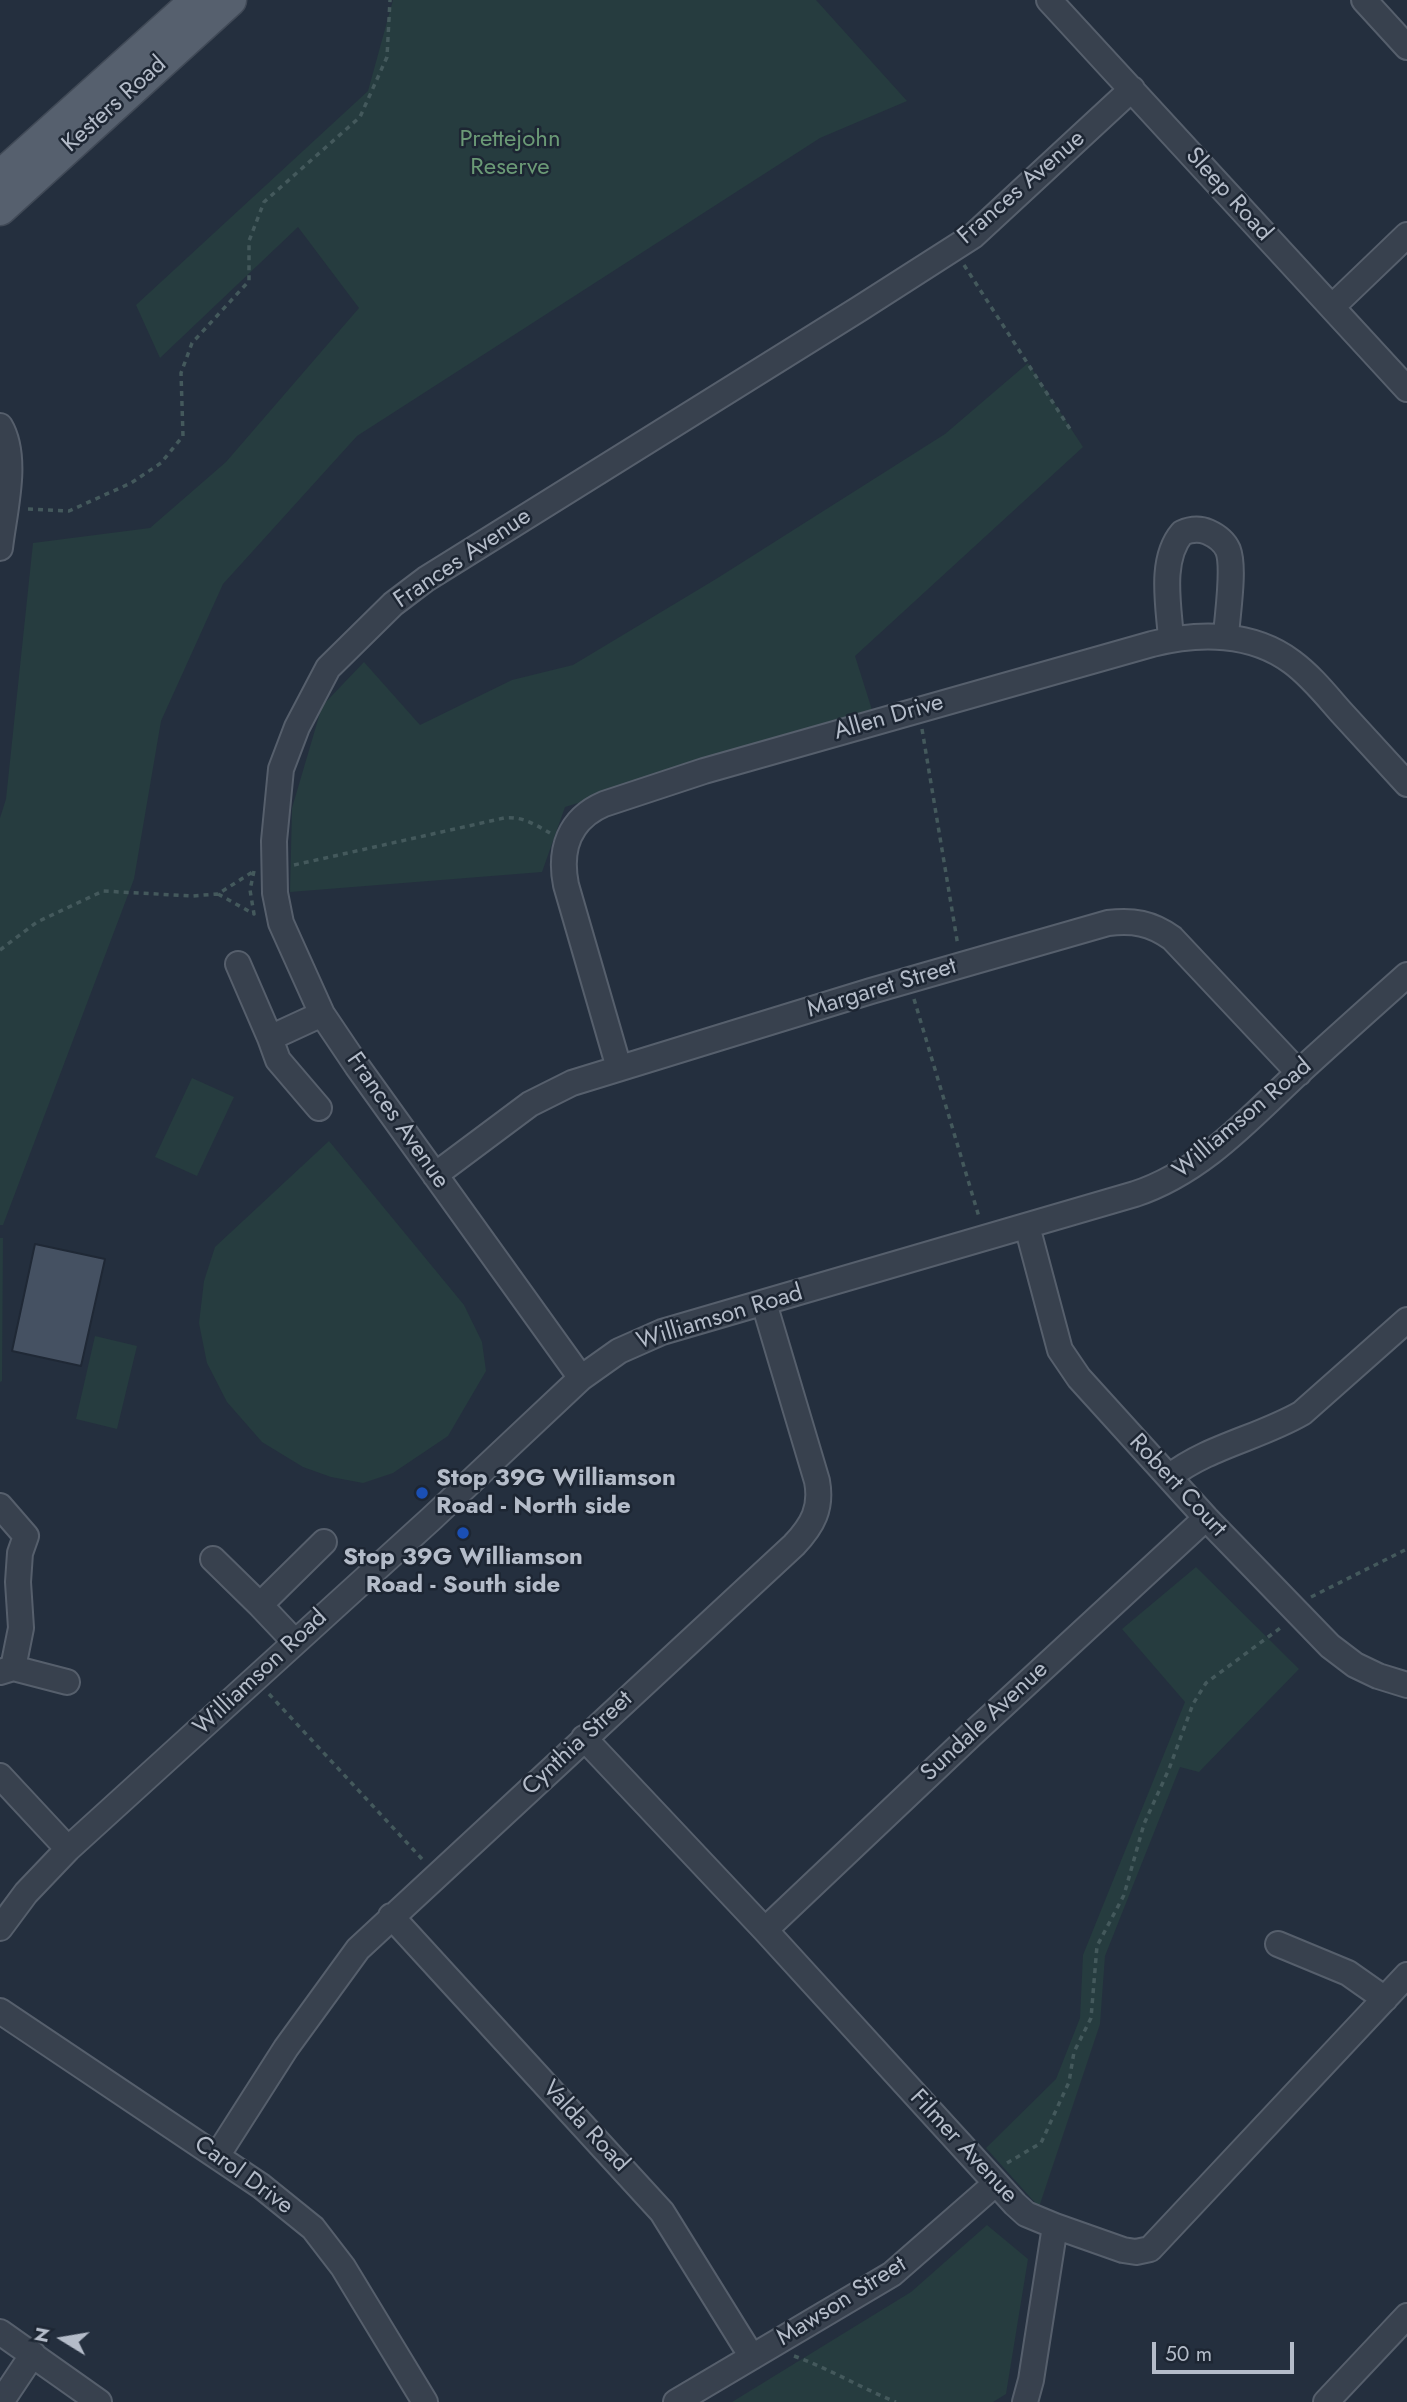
<!DOCTYPE html>
<style>
body{margin:0}
#map{position:relative;width:1407px;height:2402px;overflow:hidden;background:#242f3e;font-family:Jost,sans-serif}
canvas{display:block}
.north{position:absolute;left:28px;top:2304px;width:70px;height:70px;-webkit-text-stroke:5px #1d2633;paint-order:stroke;rotate:281deg;font-size:19px;font-weight:700;line-height:28px;text-align:center;color:#b4bcc9}
.north::after{content:'';display:block;margin:auto;width:24px;height:32px;background:#b4bcc9;clip-path:polygon(50% 0,100% 100%,50% 72%,0 100%)}
.scale{position:absolute;left:1152px;top:2342px;width:142px;height:32px;box-sizing:border-box;border:4px solid #b4bcc9;border-top:0;padding-left:9px;font-size:21px;line-height:24px;white-space:nowrap;color:#b4bcc9;-webkit-text-stroke:5px #1d2633;paint-order:stroke}
</style>
<div id="map">
<canvas width="1407" height="2402"></canvas>
<div class="north">N</div>
<div class="scale">50 m</div>
</div>
<script>
const c = document.querySelector('canvas').getContext('2d');
c.lineJoin = 'round';
function fillPath(path, color) { c.fillStyle = color; c.fill(path, 'evenodd'); }
function stroke(path, color, width, dash) { c.strokeStyle = color; c.lineWidth = width; c.lineCap = dash ? 'butt' : 'round'; c.setLineDash(dash || []); c.stroke(path); }
function label(font, color, halo, rows, align = 'center') {
  c.font = font + ' Jost,sans-serif'; c.lineWidth = 5; c.setLineDash([]); c.textBaseline = 'middle'; c.strokeStyle = halo; c.fillStyle = color; for (const [text, x, y, turn = 0] of rows) {
    c.save(); c.translate(x, y); c.rotate((+turn || 0) * Math.PI / 180); c.textAlign = isNaN(turn) ? turn : align; if (halo) c.strokeText(text, 0, 0); c.fillText(text, 0, 0); c.restore();
  }
}
fillPath(new Path2D(`
 M393,0H816L907,101L820,138L357,436L223,584L161,721L134,879L3,1225H0V818L6,799L33,543L150,528L226,462L359,308L298,227L160,358L136,305L368,91Z
 M1028,363L1083,447L855,656L873,713L565,807L542,872L290,892L292,808L322,706L364,662L420,725L512,680L573,665L716,579L945,434Z
 M192,1078L234,1097L197,1176L155,1157Z
 M329,1141L464,1305L482,1342L486,1371L448,1436L393,1473L363,1483L331,1477L303,1467L262,1442L227,1402L207,1363L199,1323L204,1281L215,1247Z
 M0,1238H3L2,1381L0,1382Z
 M95,1336L137,1346L117,1429L76,1419Z
 M1196,1567L1299,1669L1199,1772L1180,1767L1105,1956L1100,2024L1039,2207L986,2148L1056,2079L1080,2018L1083,1955L1185,1702L1122,1629Z
 M987,2225L1028,2259L1006,2394L993,2402H732L911,2292Z`), '#263c3f');
const building = new Path2D(`
 M35,1244L105,1259L81,1366L12,1351Z`);
fillPath(building, '#455162');
stroke(building, '#1f2835', 2);
const minor = new Path2D(`
 M1049,0L1407,389
 M1364,0L1407,47
 M1332,307L1407,235
 M0,426C19,458 4,512 0,548
 M1171,639C1169,607 1159,560 1182,533C1191,529 1199,528 1208,532C1217,536 1224,541 1228,550C1235,568 1227,616 1226,637
 M238,964L270,1038L322,1014
 M270,1038L278,1060L319,1108
 M619,1068L566,885C559,850 569,819 604,804L704,771L1152,644C1199,632 1252,632 1292,662C1311,676 1326,695 1341,712C1363,736 1385,760 1407,784
 M435,1175L530,1104L572,1083L871,991L1108,923C1133,920 1151,923 1172,938L1299,1073
 M1027,1226L1060,1350L1079,1378L1206,1518L1330,1646L1355,1665L1378,1676L1407,1685
 M581,1378L357,1066L322,1014L281,923L275,893L274,841L281,769L297,727L328,668L393,604L426,579L859,309L973,236L1132,89
 M1169,1477C1209,1446 1259,1438 1302,1413L1407,1320
 M0,1506L26,1536L20,1553L18,1582L21,1628L13,1668L0,1672
 M213,1559L260,1605L324,1542
 M260,1605L294,1641
 M13,1668L67,1682
 M584,1738L765,1930L1015,2204L1026,2214L1055,2226L1123,2250L1136,2252L1150,2249L1407,1975
 M0,1776L68,1849
 M391,1916L662,2212L752,2357
 M0,1928L26,1893L68,1849L431,1519L581,1378L619,1351L662,1332L1135,1194C1201,1172 1247,1121 1296,1075C1333,1041 1370,1008 1407,975
 M765,1930L971,1735L1206,1518
 M1278,1944L1348,1973L1385,1999
 M0,2011L261,2186L313,2228L343,2267L425,2402
 M217,2156L286,2048L358,1949L794,1545C813,1525 822,1508 817,1481L764,1303
 M0,2332L99,2402
 M1,2402L33,2354
 M676,2402L892,2274L995,2184
 M1025,2402L1031,2380L1055,2226
 M1326,2402L1407,2316`);
const major = new Path2D(`
 M0,177L197,0
 M0,209L230,0`);
stroke(minor, '#565f6c', 28);
stroke(major, '#414a57', 35);
stroke(new Path2D(`
 M964,265L1070,429
 M28,509L69,511L131,483L161,463L183,436L181,373L192,343L249,281V241L264,202L360,117L387,57L390,0
 M922,729L958,946
 M294,865L504,818C522,816 534,824 550,833
 M254,871L250,890L254,914L218,894Z
 M0,950L37,922L103,891L192,896L218,894
 M914,999L979,1217
 M1311,1597L1407,1549
 M269,1694L423,1860
 M1007,2163L1041,2143L1069,2082L1074,2052L1091,2018L1097,1946L1124,1895L1144,1824L1169,1769L1193,1704L1206,1683L1283,1626
 M794,2356C830,2369 861,2388 896,2402`), '#44595c', 3.5, [5, 5]);
stroke(minor, '#38414e', 24);
stroke(major, '#56606e', 32);
for (const [x, y, r, color] of [
 [422,1493,7,"#1a4fb4"],
 [463,1533,7,"#1a4fb4"]
]) { const dot = new Path2D(); dot.arc(x, y, r, 0, 2 * Math.PI); c.fillStyle = color; c.fill(dot); stroke(dot, '#1d2633', 2.5); }
label('24px', '#b4bcc9', '#1d2633', [
 ["Kesters Road",115,105,-42],
 ["Frances Avenue",1022,188,-41],
 ["Sleep Road",1228,195,48],
 ["Frances Avenue",463,559,-34],
 ["Allen Drive",889,718,-16],
 ["Margaret Street",882,989,-17],
 ["Williamson Road",1243,1119,-40],
 ["Frances Avenue",397,1121,55],
 ["Williamson Road",720,1318,-17],
 ["Robert Court",1177,1486,47],
 ["Williamson Road",261,1673,-43],
 ["Sundale Avenue",985,1722,-43],
 ["Cynthia Street",578,1744,-43],
 ["Valda Road",585,2127,47],
 ["Filmer Avenue",963,2147,47],
 ["Carol Drive",243,2176,36],
 ["Mawson Street",842,2302,-32]
]);
label('24px', '#6b9a76', '#1d2633', [
 ["Prettejohn",510,140],
 ["Reserve",510,168]
]);
label('bold 24px', '#b4bcc9', '#1d2633', [
 ["Stop 39G Williamson",436,1479],
 ["Road - North side",436,1507],
 ["Stop 39G Williamson",463,1558,"center"],
 ["Road - South side",463,1586,"center"]
], 'left');
</script>
